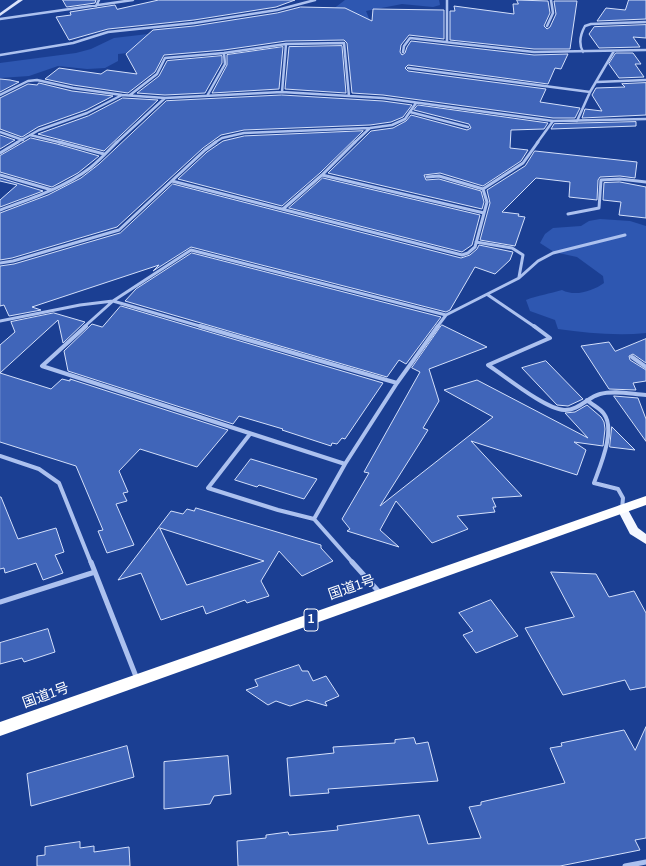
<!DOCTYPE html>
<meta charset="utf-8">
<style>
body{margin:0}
canvas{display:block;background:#1b3f93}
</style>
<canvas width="646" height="866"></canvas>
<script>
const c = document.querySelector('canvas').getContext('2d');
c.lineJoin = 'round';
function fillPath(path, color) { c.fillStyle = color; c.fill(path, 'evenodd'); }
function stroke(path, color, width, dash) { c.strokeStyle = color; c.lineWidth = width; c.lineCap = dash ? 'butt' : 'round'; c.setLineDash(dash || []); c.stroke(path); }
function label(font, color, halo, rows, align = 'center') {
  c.font = font + ' "Archivo Narrow","Noto Sans JP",sans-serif'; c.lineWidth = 3; c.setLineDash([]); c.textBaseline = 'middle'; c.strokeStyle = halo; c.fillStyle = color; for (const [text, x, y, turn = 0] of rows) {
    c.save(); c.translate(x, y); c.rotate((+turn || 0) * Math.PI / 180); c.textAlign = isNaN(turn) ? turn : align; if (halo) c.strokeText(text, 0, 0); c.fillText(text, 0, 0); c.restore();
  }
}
fillPath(new Path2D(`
 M345,0H439L440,5L433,7L402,4L366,11L370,21L322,35L182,54L166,49L118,54V61L105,68L87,69L58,66L29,76L0,78V63L76,53L91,49L114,38L328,13Z
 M600,219L630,221L646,226V333C617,336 587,333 558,329L555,320L530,311L526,300C538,295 550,294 562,290C575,297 593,291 604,283L603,276L577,257L554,252L540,243L545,234L553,228L581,226L589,221Z`), '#2e57b1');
const building = new Path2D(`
 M63,0H96L95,3L67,7Z
 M159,0H295L276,7L194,20L108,29L69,40L56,17L71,15L70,12L115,5L117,9Z
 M517,0L548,1L550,13L544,26L547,29L550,27L556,14L554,1H577L570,49H534L450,40V11H455L454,6L514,14L513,4H518Z
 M629,0H646V19L597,21L606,8L625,10Z
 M301,7L345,8L372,21L373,9L444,10V39L409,35L401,45L400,52L402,55L405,53L407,47L411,41L534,55L568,54L561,69L555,68L548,84L408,65L405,68L408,71L546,89L540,102L580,108L575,118H553L383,95L352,93L347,43L344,40L286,41L224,50L164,55L155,72L128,93L73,85L45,79L59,68L101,74L107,70L137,74L126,54L153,30L194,26L277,13Z
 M646,25V38L633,37L640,47L599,48L589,34L594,27Z
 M342,46L346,93L285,89L289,47Z
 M283,47L279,89L212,93L227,65V55Z
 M616,53H633L641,64H635L644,77L619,78L609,64Z
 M222,56V63L205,93L165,95L137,93L159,76L167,61Z
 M0,79L10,80L19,82L0,92Z
 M39,83L72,91L113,96L86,110L38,127L22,137L0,129V98L28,84L37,85Z
 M646,83V115L582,118L585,109L602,111L592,95L596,88L625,87L622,84Z
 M282,95L383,101L412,105L403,117L391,122L370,125L244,130L221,135L203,148L117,227L12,258L0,260V213L48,195L81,178L99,164L166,101Z
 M123,98L158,100L104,151L38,134L88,116Z
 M418,105L548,123L544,129L511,130L510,148L528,150L521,161L483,186L440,173L424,175L426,180L439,179L481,191L484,202L482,209L328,173L371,131L393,128L406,121L411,115L467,130L471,128L469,124L414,110Z
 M636,122V126L551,129L554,124Z
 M363,131L320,173L282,206L178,179L207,152L223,141L244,136Z
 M0,135L15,140L0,149Z
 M31,138L57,144L99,156L78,173L52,187L0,172V156Z
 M535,151L637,162L635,178L620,176L600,177L598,180L597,200L569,197L570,182L536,178L502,212L519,214L518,216L525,217L515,246L480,240L490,203L487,190L525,166Z
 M0,178L43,191L0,207V200L17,185L0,181Z
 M323,178L480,215L472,245L462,252L289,208Z
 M620,182L646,187V218L619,215L621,202L603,200L604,183Z
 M173,184L461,258L470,255L477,249L479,245L513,252L510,260L495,274L475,267L450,310L446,312L191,247L153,271L159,265L32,307L41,310L9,316L4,305L0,306V266L14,264L120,233Z
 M192,253L441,317L406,364L399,360L387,377L125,301L136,289Z
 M121,306L199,329L383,383L345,439L342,438L337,444L332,443L331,446L282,430L283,429L239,416L233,424L68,371L64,351L92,324L102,327Z
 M54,313L85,322L63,343L58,320L0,373V345L15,332L11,322Z
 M442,325L487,347L429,369L439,401L423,428L428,430L380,506L493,417L444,390L477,380L588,438L565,413L575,412L587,405L601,417L604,422L605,429L603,446L574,442L586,450L577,475L471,441L522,496L492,498L496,507H493L495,512L457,516L468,529L432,543L396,501L380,530L399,547L347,531L350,529L342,519L369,473L364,472L420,372L412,368Z
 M646,339V363L633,354L629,356L630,360L646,370V381L633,383L636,390L609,389L581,346L609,342L615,351Z
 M546,361L583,399L568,406L557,405L522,368Z
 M0,373L51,389L62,379L70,381V379L228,430L197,467L140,449L119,471L128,492L123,493L127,501L116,504L134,545L107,553L98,531L103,530L76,466L0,442Z
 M614,396L638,398L646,419V441Z
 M612,427L635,450L610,447Z
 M251,459L317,479L304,499L259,485L257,487L235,480Z
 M0,497H1L18,539L56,528L64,552L55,555L63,573L43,580L36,563L5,573L4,568L0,569Z
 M196,508L321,545V548L333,561L302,576L279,551L261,581L269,596L247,603L245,600L206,614L203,606L161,620L141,573L118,580L171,511L183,514L187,509L194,511ZM160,528L264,561L187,585Z
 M551,572L596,574L609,597L634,591L646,613V687L630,690L625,680L563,695L525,628L574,617Z
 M491,600L518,636L476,653L463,635L473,631L459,613Z
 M48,629L55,652L24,662L22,658L0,664V643Z
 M299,665L302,671H308L313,681L326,676L339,696L325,702L327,706L307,700L290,706L276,701L268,705L246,690L258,686L255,680Z
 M646,727V838L635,840L640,850L560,866H238L237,841L266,838V835L288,832L289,835L338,830L337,826L419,815L428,844L481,838L469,807L481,805V802L565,783L550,748L562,746L561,743L624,730L635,750Z
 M414,738L416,744L428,742L438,781L328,789L329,793L290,796L287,758L334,753L333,747L395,743V740Z
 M127,746L134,777L31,806L27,774Z
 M228,756L231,794L214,796L210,804L164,809V762Z
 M80,842V848L94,846V852L129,847L130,866H37V856L45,855V847Z`);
fillPath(building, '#4065b9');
stroke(building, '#d3dffa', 1);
stroke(new Path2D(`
 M447,0V42
 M96,6L99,0
 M0,19L133,0
 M547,26L553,13L551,0
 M403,52L404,46L410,38L534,52L646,50
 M583,52C578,43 580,35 585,26L591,24L646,22
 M0,55L73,43L108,32L194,23L277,10L315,0
 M408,68L590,92
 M597,82L646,80
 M282,92L286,44
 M0,95L28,81L37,80L73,88L122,95L165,98L282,92L383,98L553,121L646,119
 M130,95L157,74L165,58L224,53L286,44L344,43L349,96
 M207,96L225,64L224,53
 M410,112L468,127
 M577,121L590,92L614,51
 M0,132L23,140
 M30,135L63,143
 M16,143L39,130L87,113L122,95
 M116,143L165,98
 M214,143L222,138L244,133L370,128L392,125L405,119L416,103
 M354,143L370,128
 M537,143L553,121`), '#acc1ef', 2.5);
stroke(new Path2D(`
 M59,142L104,154
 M0,153L18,142
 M0,175L52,190
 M322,175L484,213
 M427,177L439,176L483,189
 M172,181L462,255L468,253L475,247L487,202L483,189L523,163L538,142
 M283,209L322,175L355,142
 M0,210C30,199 64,188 90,168C100,160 108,151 117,142
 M568,214L599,208L601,180L620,179L646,182
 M476,242L512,248L523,255L519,277
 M0,263L13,261L119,230L205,150L216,142
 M488,295L535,327
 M446,315L519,278L538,261L553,253L625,235
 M0,321L80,305L113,301L203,327
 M84,327L113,301L191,250L446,315L437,327`), '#acc1ef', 3);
stroke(new Path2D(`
 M86,326L42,366L345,464
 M200,326L397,383
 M534,326L550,338L488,365C505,376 545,409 564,410C578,411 588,397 600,394C615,390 631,394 646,395
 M632,357L646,367
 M587,400C592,405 600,408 604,414C616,430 600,466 594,483L618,489L623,498L622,509
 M250,434L208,488L278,510L314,519
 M0,456L39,469L59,483L91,563
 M345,464L314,519L353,563
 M345,464L397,383L438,326`), '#acc1ef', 4);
stroke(new Path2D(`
 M91,562L137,679
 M352,562L380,593
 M0,602L95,572
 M625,866L646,862`), '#acc1ef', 5);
fillPath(new Path2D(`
 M18,0H23L0,16V13Z`), '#dae3fb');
fillPath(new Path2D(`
 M622,505L626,506L638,528L646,534V544L630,534L617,509L618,506Z`), '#f4f7ff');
fillPath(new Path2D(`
 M646,496V505L0,736V722Z`), '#fff');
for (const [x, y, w] of [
 [311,620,14]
]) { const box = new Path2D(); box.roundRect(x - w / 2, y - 11, w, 22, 3); c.fillStyle = '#1b3f93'; c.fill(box); stroke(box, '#fff', 1); }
label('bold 13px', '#fff', null, [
 ["1",311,620]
]);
label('14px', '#fff', '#1b3f93', [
 ["国道1号",352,588,-19],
 ["国道1号",46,696,-20]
]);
</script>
